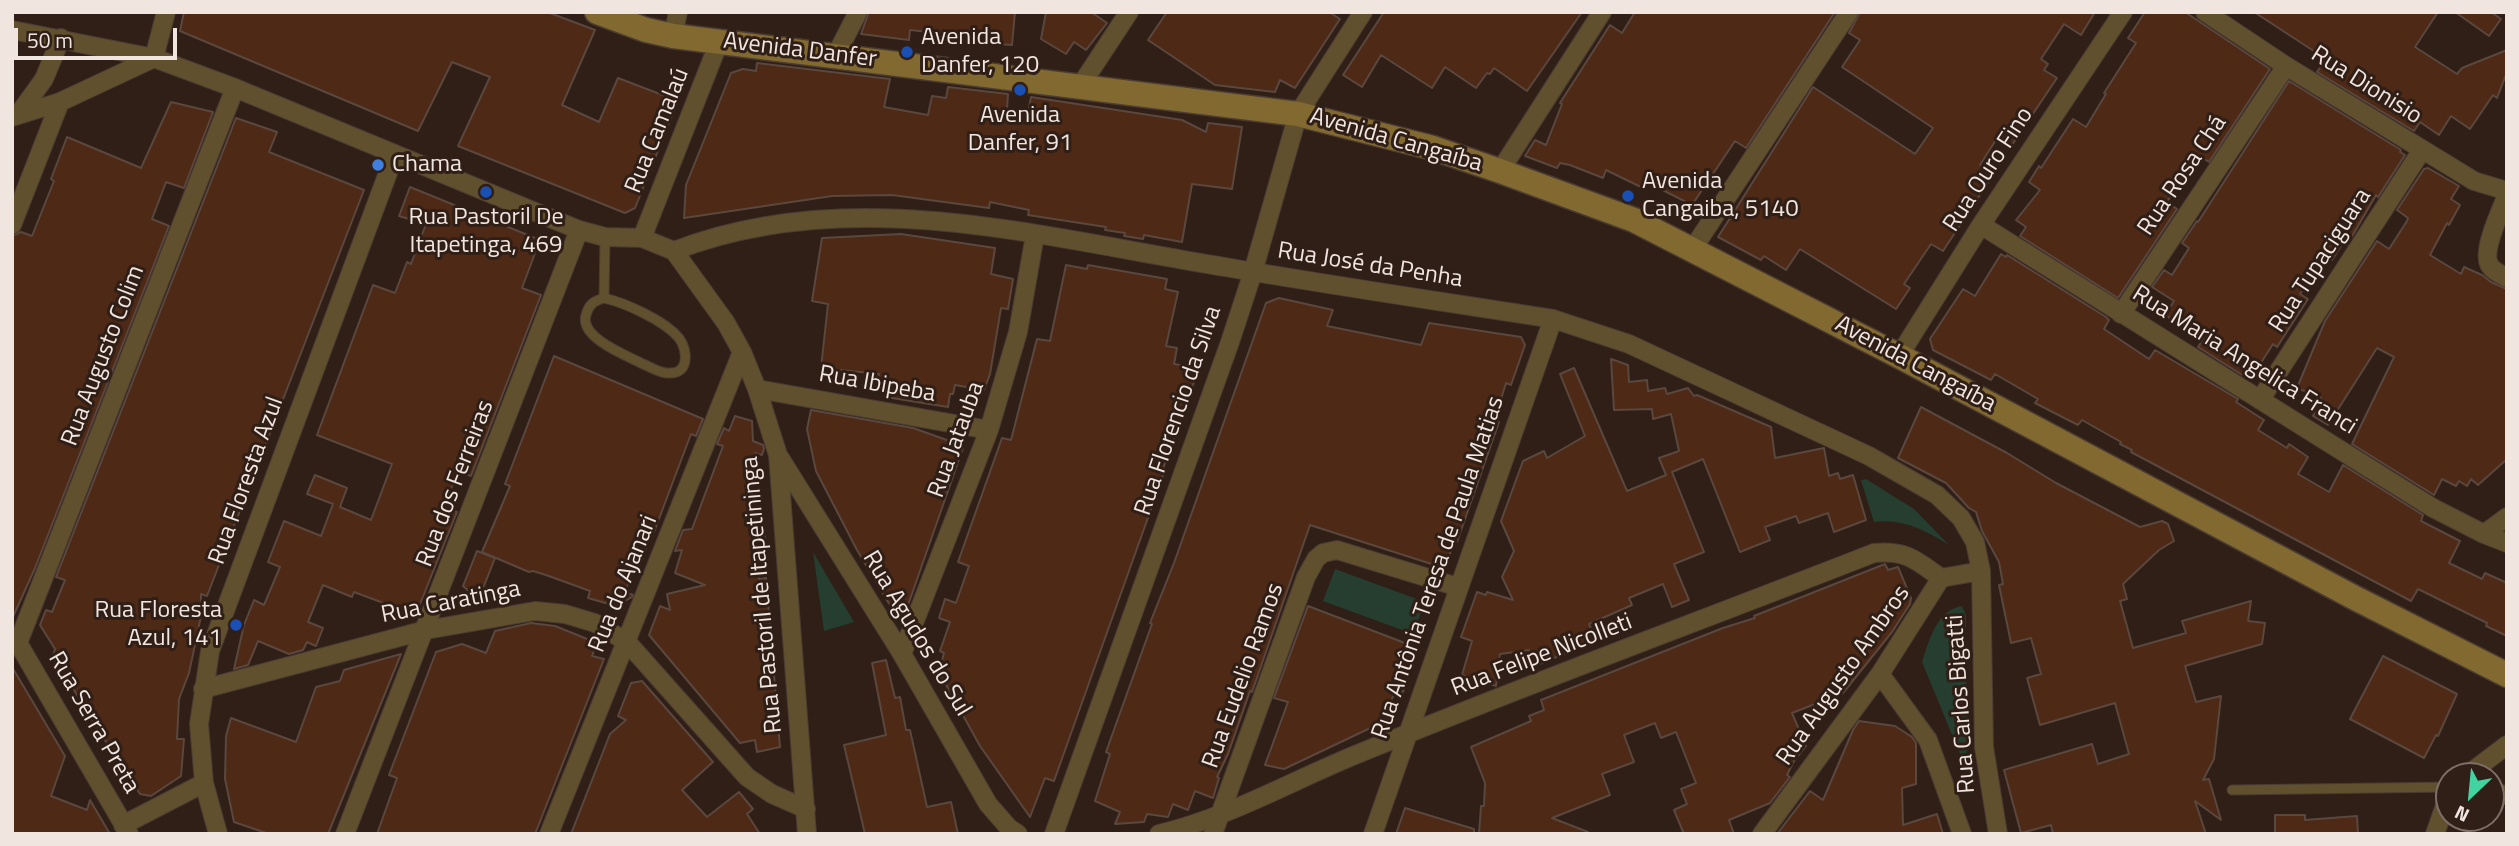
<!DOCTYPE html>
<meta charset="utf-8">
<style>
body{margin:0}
#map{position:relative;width:2519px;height:846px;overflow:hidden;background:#2f1f17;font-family:"Titillium Web",sans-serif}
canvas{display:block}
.frame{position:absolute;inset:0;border:14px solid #f1e5e0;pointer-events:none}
.north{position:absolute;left:2435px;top:762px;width:70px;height:70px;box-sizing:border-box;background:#2f1f17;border:2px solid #7d6e67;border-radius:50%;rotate:206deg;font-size:19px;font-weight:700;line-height:28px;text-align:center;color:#f1e5e0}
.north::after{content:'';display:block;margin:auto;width:24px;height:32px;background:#41d4a1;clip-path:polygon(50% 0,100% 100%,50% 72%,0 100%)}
.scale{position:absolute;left:14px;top:28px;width:163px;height:32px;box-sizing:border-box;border:4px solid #f1e5e0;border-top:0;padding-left:9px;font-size:21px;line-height:24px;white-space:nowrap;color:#f1e5e0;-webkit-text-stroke:5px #2f1f17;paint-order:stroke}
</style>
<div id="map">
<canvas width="2519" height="846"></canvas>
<div class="frame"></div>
<div class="north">N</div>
<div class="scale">50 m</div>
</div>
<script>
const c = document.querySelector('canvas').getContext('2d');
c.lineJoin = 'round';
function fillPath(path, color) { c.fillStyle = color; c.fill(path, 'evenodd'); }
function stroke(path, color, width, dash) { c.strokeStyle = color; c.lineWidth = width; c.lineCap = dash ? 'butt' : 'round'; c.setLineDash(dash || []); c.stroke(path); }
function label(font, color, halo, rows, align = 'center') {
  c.font = font + ' "Titillium Web",sans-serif'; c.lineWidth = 6; c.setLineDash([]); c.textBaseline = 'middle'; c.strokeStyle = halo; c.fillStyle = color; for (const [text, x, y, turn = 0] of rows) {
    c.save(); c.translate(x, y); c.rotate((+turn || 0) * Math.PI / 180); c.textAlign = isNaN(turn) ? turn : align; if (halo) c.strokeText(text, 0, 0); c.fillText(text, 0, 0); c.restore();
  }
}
fillPath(new Path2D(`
 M1866,479L1914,509L1949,545C1925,530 1902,518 1874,522L1861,480Z
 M813,552L854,622L824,631Z
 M1335,569L1425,602L1413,634L1323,601Z
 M1962,606L1966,615L1967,771L1922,662C1929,640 1937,610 1962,606Z`), '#253e30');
const building = new Path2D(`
 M184,12H547L595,30L562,105L599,122L618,78L678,101L635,208L625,213L458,146L490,77L452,62L418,131L180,31Z
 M869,12H1015L1012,45L948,40V34L910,30L909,40L861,34Z
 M1046,12H1091L1107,23L1086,50L1074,42L1066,54L1041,39Z
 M1167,12H1329L1340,19L1295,88L1280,80L1275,92L1215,85L1148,40Z
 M1384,12H1582L1527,91L1494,68L1490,74L1487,73L1476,88L1445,67L1432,88L1381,55L1362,87L1343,75Z
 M1635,12H1835L1746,148L1735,141L1692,205L1647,182L1643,188L1606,170L1603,178L1570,165L1560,163L1557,168L1525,156L1535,140L1546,145L1562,104L1560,103L1610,25L1622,33Z
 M1860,12H2095L2081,35L2064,24L2041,59L2048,64L2044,70L2057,78L2012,145L1999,135L1980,165L1993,175L1943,251L1931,244L1904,284L1910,288L1896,309L1800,249L1786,270L1764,256L1761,260L1718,237L1813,87L1915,154L1933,128L1842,67L1860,40L1849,33Z
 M2145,12H2185L2270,69L2209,162L2197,154L2167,202L2177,209L2118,298L2020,236L2026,227L2016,220L2040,190L2029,182L2039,166L2041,168L2073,119L2086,127L2106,94L2104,93L2136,43L2128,38Z
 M2254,12H2438L2415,47L2457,74L2462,68L2507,50V72L2497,98L2493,95L2470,129L2451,116L2439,135L2420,122L2414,131L2317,72L2326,59Z
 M2455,12H2491L2501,19L2489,36Z
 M757,63L890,79L884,107L928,115L932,96L946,98L948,87L1008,94L1007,110L1028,113L1031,97L1182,120L1206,132L1208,123L1242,127L1232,189L1192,184L1182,242L1144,235L1143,239L1124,236L1125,233L1105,230L1106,227L1028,215L1029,210L990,202L989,208L892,195L832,196L684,218L686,185L731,73L743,69L756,71Z
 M2289,81L2401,150L2400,152L2405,155L2378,197L2376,195L2347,245L2343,243L2332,260L2326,256L2300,294L2308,299L2277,347L2273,344L2250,380L2198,347L2203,339L2165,315L2174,301L2152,287L2164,270L2172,275L2189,248L2182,243L2197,221L2198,222Z
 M171,102L213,112L184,188L166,182L152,219L169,226L35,568L12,619V236L21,232L32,236L54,181L51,179L67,137L141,168Z
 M236,118L277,132L269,152L364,190L207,596L201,594V616L189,673L179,699L177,739H184L181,776L151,796L140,794L92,720L53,655L55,649L40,625L46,610L52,612L65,580L56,577Z
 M2428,168L2459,186L2451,199L2460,205L2449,225L2447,223L2430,255L2461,274L2464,267L2482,275L2491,282L2507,289V459L2478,485L2471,479L2467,486L2459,481L2456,486L2442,479L2434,495L2352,444L2394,357L2377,348L2328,425L2313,416L2321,398L2297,388L2325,321L2377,241L2389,249L2407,221L2408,218L2397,210L2424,169Z
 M410,187L540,240L522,288L541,295L471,476L458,471L444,507L457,512L418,609L413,614L354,592L352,597L323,585L308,622L323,628L316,646L307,642L303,650L289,654L258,641L248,665L234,669L244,625L254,600L264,605L280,567L268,562L284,521L321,536L333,504L307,494L315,475L347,488L340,507L371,520L392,464L317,435L373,285L395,293L407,262L411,264L426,224L399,216Z
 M901,234L995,248L991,274L1013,279L1008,309L1001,308L990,374L984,390L955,385L953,394H950L948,407L892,398L894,386L878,384L879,374L821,368L828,304L812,301L822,238Z
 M2001,254L2006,257L2007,255L2106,317L2109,320L2104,329L2149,359L2155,350L2238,399L2236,402L2264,420L2258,430L2287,448L2289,444L2308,457L2298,474L2329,492L2343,465L2423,515L2421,521L2460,541L2449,563L2482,579L2485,573L2507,583V636L2486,626L2487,623L2418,589L2411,601L2131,452L2132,450L2120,444L2121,442L2082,420L2078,425L2035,403L2038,399L1995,374L1991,380L1933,350L1930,339L1963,289L1975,296Z
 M1066,265L1087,269L1088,265L1167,279L1165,289L1178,292L1166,346L1177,348L1174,364L1199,368L1163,469L1165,470L1054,781L1045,778L1030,817L980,746L939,672L944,653L940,651L950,622L939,618L945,599L956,603L969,566L958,562L1002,438L1011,440L1037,339L1050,341Z
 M1279,298L1333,310L1327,326L1421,345L1429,323L1521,337L1525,345L1511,385L1506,383L1494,421L1499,422L1457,542L1455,541L1444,568L1310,525L1252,692L1250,691L1228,754L1217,777L1219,778L1213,798L1195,791L1188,810L1173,804L1168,817L1147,814L1144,822L1115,824L1120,812L1095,801L1110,754L1106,752L1152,624L1150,623L1174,563L1266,303Z
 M554,356L703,419L696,436L691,434L654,532L653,526L642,560L638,558L625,592L633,595L632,597L616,606L588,598L590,591L546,575L533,571L529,572L482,552L510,486L505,484Z
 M1611,359L1628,365L1629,382L1647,380L1648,391L1665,388L1667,394L1688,388L1694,396L1697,395L1771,427L1775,458L1824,448L1829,476L1838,473L1840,479L1853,475L1866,520L1834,532L1828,513L1799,523L1796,516L1765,527L1770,540L1740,552L1703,459L1672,472L1704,552L1674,564L1689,600L1672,607L1663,584L1629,598L1632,605L1589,624L1596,640L1535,666L1529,650L1500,654L1496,686L1462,675L1472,641L1461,637L1477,592L1486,595L1487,592L1513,600L1502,577L1514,551L1501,521L1523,461L1544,451L1547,458L1585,436L1560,374L1574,368L1627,491L1666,475L1659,458L1679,451L1671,414L1653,419L1652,409L1614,410Z
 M1921,407L2007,453L2056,483L2140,527L2162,521L2168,524L2174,541L2159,550L2123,584L2127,599L2120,601L2133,648L2186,633L2182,621L2251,601L2248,621L2265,623L2262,644L2185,666L2196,702L2221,696L2214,759L2203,780L2209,779L2221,820L2195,801L2206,834H2053L2051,825L2021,833L2004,770L2092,744L2098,764L2129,754L2115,703L2040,725L2027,678L2041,674L2031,638L2011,643L1999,585L2003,584L1999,562L1982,531L1976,512L1969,508L1946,483L1898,458Z
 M811,410L913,428L958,444L963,448L907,608L894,612L857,550L816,471L807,429Z
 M735,416L752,421L753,441L763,445L764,449L762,455L755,453L761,520L765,538L753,539L759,579L766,578L780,747L757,752L755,740L740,743L649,635L660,606L670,610L667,594L705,585L675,573L682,550L675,551L683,530L692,529L723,446L717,444L724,428L729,431Z
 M477,551L495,558L482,591L471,593L463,586Z
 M1885,564L1888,570L1898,567L1911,598L1910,604L1892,632L1843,693L1792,713L1806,746L1794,761L1787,775L1790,777L1770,803L1729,820L1734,834H1684L1674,810L1687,804L1681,789L1696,783L1676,732L1661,738L1655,723L1624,735L1634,762L1602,774L1610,795L1552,818L1588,832V834H1479L1481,806H1484L1485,783L1471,747L1531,721L1529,716L1544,710L1541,700L1723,628L1755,618L1754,616Z
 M1308,606L1418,648L1403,692L1396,689L1383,722L1284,769L1265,765L1288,702L1274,698Z
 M531,623L555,626L597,643L592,656L604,659L535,834H377L397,778L389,775L436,652L462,644L486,653L495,631Z
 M401,654L328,834H269L234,822L225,779L226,736L231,718L296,742L316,687L340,681L344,670Z
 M2383,656L2457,694L2438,736L2436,735L2424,758L2350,719Z
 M886,660L895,698L900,697L906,730H910L927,807L951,802L958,834H865L844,745L886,735L872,663Z
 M12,667L65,756L51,796L87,810L90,800L110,834H12Z
 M642,681L713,762L682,790L707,817L739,792L753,809L747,814L760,834H571L610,734L626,720L618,716L631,683Z
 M1859,721L1895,726L1912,737L1916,743V784L1902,788L1903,825L1937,814L1943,834H1777L1810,791L1823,800L1853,730Z
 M1405,808L1474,829V834H1396Z
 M2275,815H2305V820L2357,816L2358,834H2275Z`);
fillPath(building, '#4d2916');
stroke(building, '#5a473e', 2);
const service = new Path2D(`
 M604,298C626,303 665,321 679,338C688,350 690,375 668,373C659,373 651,367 643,364C628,356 579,338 586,315C589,304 594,301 604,298L605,237
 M2232,790L2449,787`);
const minor = new Path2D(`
 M2205,12L2286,66L2474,181L2507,191
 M12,30L154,58L235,88L579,230L605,237L642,238L674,251
 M673,36L678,12
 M836,55L858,12
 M154,58L166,12
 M1081,85L1129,12
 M18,115L44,79L61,38
 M12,117L60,102L154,58
 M1500,171L1602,12
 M2507,195C2501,210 2482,250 2489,264C2492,271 2501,274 2507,278
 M12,225L60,102
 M1981,225L2433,508L2484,534L2507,543
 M642,238L719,42
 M1692,250L1849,12
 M674,251C846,184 1033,235 1207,264C1322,284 1438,301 1553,319L1629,344L1869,456L1937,495L1961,518L1975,542L1981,571L1984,747L1998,834
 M674,251L726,323L742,352L757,389L778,455L807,834
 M2121,314L2286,66
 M1899,356L1981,225L2123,12
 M757,389L989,430
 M2260,400L2422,150
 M780,458L902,654L988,804L1009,828L1018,834
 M2484,534L2507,517
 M12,638L18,643L129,834
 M18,643L235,88
 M902,654L989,430L1018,332L1035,235
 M1880,674L1928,740L1962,834
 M203,689L426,630L535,611L565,614L595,623L627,642L747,777L772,794L806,809
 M2466,776L2507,745
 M2491,793L2507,795
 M123,825L204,783
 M218,834L204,783L199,724L210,651L395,154
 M345,834L579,230
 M549,834L742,352
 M1054,834L1230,342L1253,272L1298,114L1363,12
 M1159,834C1230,817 1293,780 1360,753C1530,683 1703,620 1874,553C1906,550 1916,560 1941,578
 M1213,834L1306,577L1316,559L1323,553L1337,550L1458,587
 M1373,834L1553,319
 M1762,834L1880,674L1941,578L1981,571
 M2435,834L2449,794`);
const secondary = new Path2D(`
 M597,12L646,30L673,36L1298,114L1433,148L1500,171L1634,220L1899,356L2355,598L2507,675`);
stroke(service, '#4a3b33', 11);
stroke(minor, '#4a3b33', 20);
stroke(secondary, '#4a3b33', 27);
stroke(service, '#60502e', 9);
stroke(minor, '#60502e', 18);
stroke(secondary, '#82692f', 24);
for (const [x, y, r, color] of [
 [907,52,7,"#1a4fb4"],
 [1020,90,7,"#1a4fb4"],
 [378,165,7,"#3f7fe0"],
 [486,192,7,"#1a4fb4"],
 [1628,196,7,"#1a4fb4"],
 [236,625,7,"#1a4fb4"]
]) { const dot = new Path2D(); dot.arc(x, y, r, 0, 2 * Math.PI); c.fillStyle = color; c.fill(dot); stroke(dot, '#2f1f17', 2.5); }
label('24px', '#f1e5e0', '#2f1f17', [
 ["Avenida",921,38],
 ["Danfer, 120",921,66],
 ["Avenida",1020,116,"center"],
 ["Danfer, 91",1020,144,"center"],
 ["Chama",392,165],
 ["Avenida",1642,182],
 ["Cangaiba, 5140",1642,210],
 ["Rua Pastoril De",486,218,"center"],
 ["Itapetinga, 469",486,246,"center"],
 ["Rua Floresta",222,611,"right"],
 ["Azul, 141",222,639,"right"]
], 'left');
label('24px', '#f1e5e0', '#2f1f17', [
 ["Avenida Danfer",800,51,7],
 ["Rua Dionisio",2366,86,32],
 ["Rua Camalaú",658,131,-68],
 ["Avenida Cangaíba",1396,141,16],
 ["Rua Ouro Fino",1989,170,-57],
 ["Rua Rosa Chá",2183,176,-56],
 ["Rua Tupaciguara",2321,261,-57],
 ["Rua José da Penha",1370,266,9],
 ["Rua Augusto Colim",104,356,-69],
 ["Rua Maria Angelica Franci",2244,361,32],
 ["Avenida Cangaíba",1915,365,28],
 ["Rua Ibipeba",877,385,10],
 ["Rua Florencio da Silva",1179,411,-71],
 ["Rua Jatauba",957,440,-70],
 ["Rua Floresta Azul",247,481,-70],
 ["Rua dos Ferreiras",456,484,-69],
 ["Rua Antônia Teresa de Paula Matias",1439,568,-71],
 ["Rua do Ajanari",624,584,-68],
 ["Rua Pastoril de Itapetininga",763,595,-95],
 ["Rua Caratinga",451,603,-11],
 ["Rua Agudos do Sul",916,634,59],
 ["Rua Felipe Nicolleti",1542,656,-21],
 ["Rua Eudelio Ramos",1244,676,-70],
 ["Rua Augusto Ambros",1844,676,-55],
 ["Rua Carlos Bigatti",1962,704,-94],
 ["Rua Serra Preta",93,723,60]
]);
</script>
